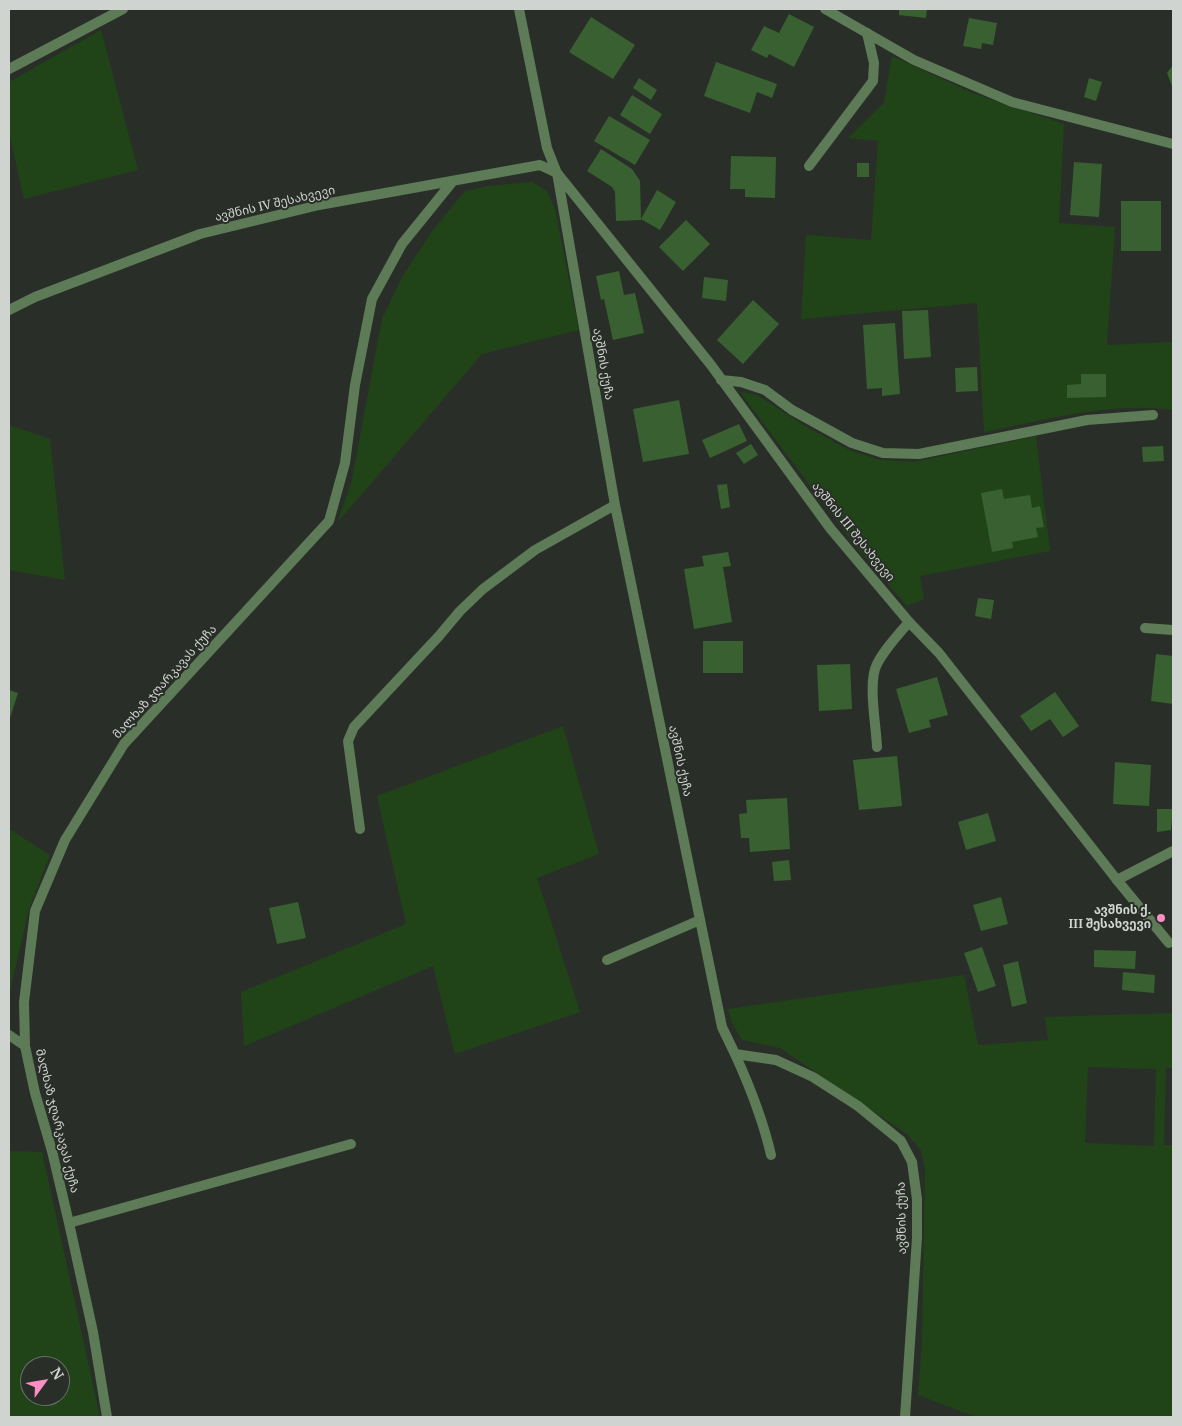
<!DOCTYPE html>
<meta charset="utf-8">
<style>
body{margin:0}
#map{position:relative;width:1182px;height:1426px;overflow:hidden;background:#292f28;font-family:Merriweather,serif}
canvas{display:block}
.frame{position:absolute;inset:0;border:10px solid #d0d4d0;pointer-events:none}
.north{position:absolute;left:20px;top:1356px;width:50px;height:50px;box-sizing:border-box;background:#292f28;border:1px solid #6c716b;border-radius:50%;rotate:58deg;font-size:14px;font-weight:700;line-height:20px;text-align:center;color:#d0d4d0}
.north::after{content:'';display:block;margin:auto;width:18px;height:22px;background:#fb8fc4;clip-path:polygon(50% 0,100% 100%,50% 72%,0 100%)}
</style>
<div id="map">
<canvas width="1182" height="1426"></canvas>
<div class="frame"></div>
<div class="north">N</div>
</div>
<script>
const c = document.querySelector('canvas').getContext('2d');
c.lineJoin = 'round';
function fillPath(path, color) { c.fillStyle = color; c.fill(path, 'evenodd'); }
function stroke(path, color, width, dash) { c.strokeStyle = color; c.lineWidth = width; c.lineCap = dash ? 'butt' : 'round'; c.setLineDash(dash || []); c.stroke(path); }
function label(font, color, halo, rows, align = 'center') {
  c.font = font + ' Merriweather,"Noto Sans Georgian",serif'; c.lineWidth = 4; c.setLineDash([]); c.textBaseline = 'middle'; c.strokeStyle = halo; c.fillStyle = color; for (const [text, x, y, turn = 0] of rows) {
    c.save(); c.translate(x, y); c.rotate((+turn || 0) * Math.PI / 180); c.textAlign = isNaN(turn) ? turn : align; if (halo) c.strokeText(text, 0, 0); c.fillText(text, 0, 0); c.restore();
  }
}
fillPath(new Path2D(`
 M101,30L138,170L24,199L9,132V82Z
 M892,56L975,94L1064,124L1059,223L1115,227L1107,345L1173,342V410C1110,401 1046,420 984,432L977,303L801,319L806,235L871,240L878,141L848,138L884,103Z
 M532,182L547,191L555,209L579,330L482,354L337,523L351,484L382,319L402,277L433,230L465,191L488,186Z
 M740,392L757,395L805,426L849,450L881,460L914,462L1036,436L1050,551L920,576L924,599L907,606L854,544Z
 M9,425L50,439L65,580L9,570Z
 M563,726L599,854L537,878L580,1012L455,1054L433,966L244,1046L241,992L406,924L377,796Z
 M9,829L50,855L29,909L9,995Z
 M964,975L978,1045L1048,1040L1045,1017L1173,1013V1068H1166L1164,1145H1173V1417H976L918,1395L922,1340L925,1170L921,1150L907,1134L780,1048L742,1040L732,1023L728,1009ZM1088,1067L1156,1069L1154,1146L1085,1143Z
 M9,1151L42,1152L100,1417H9ZM30,1366H60V1396H30Z`), '#204418');
fillPath(new Path2D(`
 M899,9H927L926,18L899,15Z
 M789,14L814,27L794,67L769,54L767,58L751,50L764,26L779,33Z
 M591,17L635,45L613,79L569,52Z
 M969,18L997,23L993,45L982,43L981,49L963,46Z
 M716,62L777,84L772,98L757,92L750,113L704,96Z
 M1173,65V87L1172,86L1167,73Z
 M639,78L657,90L651,100L633,88Z
 M1089,78L1102,82L1096,101L1084,97Z
 M632,95L662,114L650,134L620,115Z
 M609,116L650,140L635,165L594,141Z
 M601,149L632,169L640,181L641,220L616,221L615,192L612,187L587,171Z
 M731,156L776,157L775,198L745,197V189H730Z
 M1074,162L1102,164L1099,217L1070,215Z
 M857,163H869V177H857Z
 M657,190L676,202L660,230L641,219Z
 M1121,201H1161V251H1121Z
 M686,220L710,244L683,271L659,247Z
 M619,271L624,295L635,293L644,333L613,340L604,299L601,300L596,276Z
 M704,277L728,280L726,301L702,298Z
 M753,300L779,324L743,364L717,340Z
 M928,310L931,357L904,359L902,311Z
 M895,323L900,394L882,396V388L867,389L863,325Z
 M977,367L978,391L956,392L955,368Z
 M1081,374H1106V397L1067,398V385L1081,384Z
 M679,400L689,454L643,462L633,409Z
 M739,424L747,441L710,458L702,440Z
 M751,444L758,455L744,464L736,453Z
 M1163,446L1164,461L1143,462L1142,447Z
 M727,484L730,507L721,509L717,485Z
 M1002,489L1004,499L1030,495L1032,508L1040,506L1044,527L1036,528L1038,537L1012,542L1013,548L992,552L981,493Z
 M728,552L731,566L723,567L732,622L694,629L684,569L704,566L702,556Z
 M978,598L994,600L991,619L975,616Z
 M703,641H743V673H703Z
 M1156,654L1173,656V704L1151,701Z
 M850,664L852,709L819,711L817,665Z
 M937,677L948,715L929,720L931,727L909,733L896,689Z
 M9,690L18,693L9,721Z
 M1055,692L1079,726L1063,737L1050,719L1031,731L1020,716Z
 M897,756L902,806L859,810L853,760Z
 M1115,762L1151,765L1149,806L1113,804Z
 M787,798L790,849L750,852L749,838H741L739,814L747,813L746,800Z
 M1157,809H1173L1171,830L1157,832Z
 M988,813L996,841L966,850L958,822Z
 M789,860L791,880L774,881L772,862Z
 M1001,897L1008,924L981,931L973,905Z
 M298,902L306,938L277,944L269,908Z
 M982,947L996,986L978,992L964,953Z
 M1094,950L1136,951L1135,969L1094,967Z
 M1018,961L1027,1003L1012,1007L1003,965Z
 M1123,972L1155,975L1154,993L1122,990Z`), '#396030');
stroke(new Path2D(`
 M809,166L873,81L874,63L867,33
 M1145,628L1173,630
 M877,747C876,725 869,689 875,669C880,654 899,634 909,622
 M1117,880L1169,943
 M607,960L700,920
 M735,1054C750,1087 763,1120 771,1155`), '#5d7b56', 10);
stroke(new Path2D(`
 M519,9L547,148L557,173L615,505L722,1027L735,1054L776,1060L813,1077L858,1106L901,1141L912,1162L917,1199V1238L905,1417
 M825,9L914,60L1012,102L1173,144
 M9,69L123,9
 M9,310L35,297L200,234L319,205L540,165L557,173L711,365L830,528L909,622L939,653L1117,880L1173,851
 M721,380L741,382L765,390L792,410L852,443L883,453L919,454L1087,420L1153,415
 M360,829L348,741L354,727L439,636L460,611L483,589L535,550L615,505
 M9,1035L25,1046
 M69,1223L351,1144
 M107,1417L93,1332L69,1223L52,1151L35,1093L25,1046L24,1002L35,911L65,840L124,744L329,521L345,463L355,385L372,299L402,244L453,181`), '#5d7b56', 10);
for (const [x, y, r, color] of [
 [1161,918,5,"#fb8fc4"]
]) { const dot = new Path2D(); dot.arc(x, y, r, 0, 2 * Math.PI); c.fillStyle = color; c.fill(dot); stroke(dot, '#292f28', 2); }
label('12px', '#d0d4d0', '#292f28', [
 ["ავშნის IV შესახვევი",275,204,-13],
 ["ავშნის ქუჩა",603,364,80],
 ["ავშნის III შესახვევი",853,532,51],
 ["მალხაზ ჯღარკავას ქუჩა",165,682,-48],
 ["ავშნის ქუჩა",680,761,78],
 ["მალხაზ ჯღარკავას ქუჩა",57,1121,76],
 ["ავშნის ქუჩა",902,1218,-91]
]);
label('bold 12px', '#d0d4d0', '#292f28', [
 ["ავშნის ქ.",1151,911],
 ["III შესახვევი",1151,925]
], 'right');
</script>
